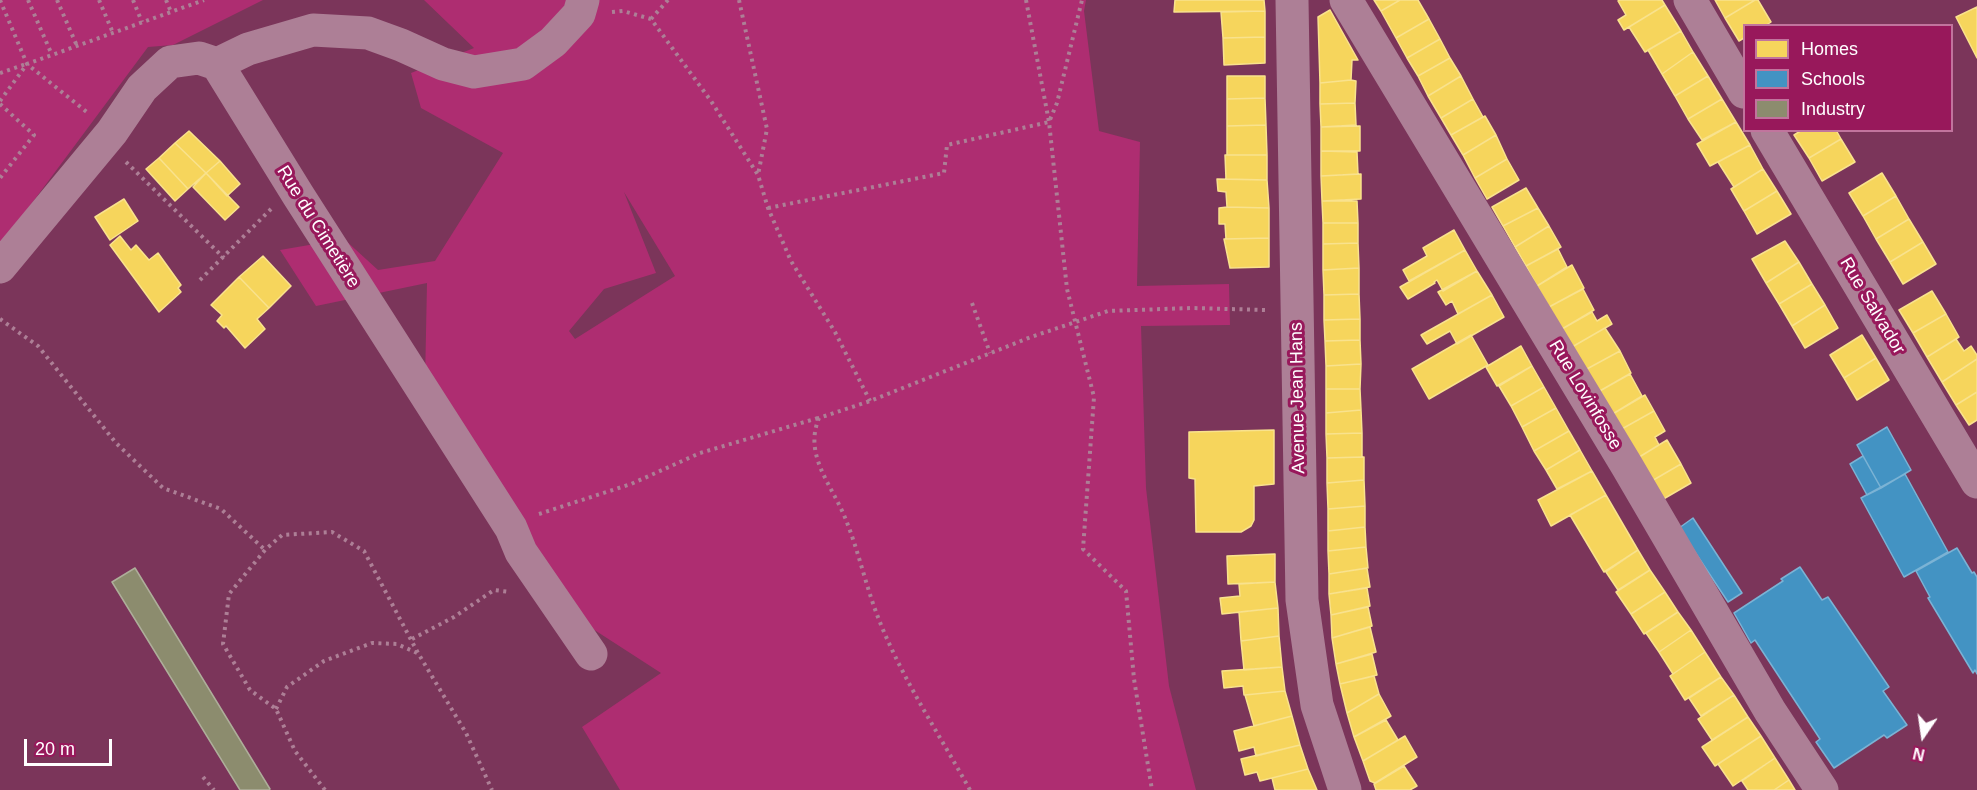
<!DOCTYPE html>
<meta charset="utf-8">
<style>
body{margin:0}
#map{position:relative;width:1977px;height:790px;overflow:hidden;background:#7b355a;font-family:Arial,sans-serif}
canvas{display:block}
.legend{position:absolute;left:1743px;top:24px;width:210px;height:108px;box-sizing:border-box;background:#98185b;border:2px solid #c1749d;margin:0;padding:8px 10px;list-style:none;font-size:18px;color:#fff}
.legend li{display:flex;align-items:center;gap:12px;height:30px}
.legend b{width:30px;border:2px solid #c1749d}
.north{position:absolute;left:1893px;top:706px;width:60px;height:60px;-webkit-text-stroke:4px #98185b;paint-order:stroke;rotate:193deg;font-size:16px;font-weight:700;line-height:24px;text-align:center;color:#fff}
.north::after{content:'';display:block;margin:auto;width:21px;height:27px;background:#fff;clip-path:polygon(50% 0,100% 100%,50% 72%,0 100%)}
.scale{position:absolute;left:24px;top:739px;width:88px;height:27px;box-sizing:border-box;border:3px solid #fff;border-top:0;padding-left:8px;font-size:18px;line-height:21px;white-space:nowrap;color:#fff;-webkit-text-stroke:4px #98185b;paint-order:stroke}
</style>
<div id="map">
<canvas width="1977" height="790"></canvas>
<ul class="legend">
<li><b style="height:16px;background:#f6d55c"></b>Homes</li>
<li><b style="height:16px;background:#4393c3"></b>Schools</li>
<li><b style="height:16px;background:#8c8c6e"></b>Industry</li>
</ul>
<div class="north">N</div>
<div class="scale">20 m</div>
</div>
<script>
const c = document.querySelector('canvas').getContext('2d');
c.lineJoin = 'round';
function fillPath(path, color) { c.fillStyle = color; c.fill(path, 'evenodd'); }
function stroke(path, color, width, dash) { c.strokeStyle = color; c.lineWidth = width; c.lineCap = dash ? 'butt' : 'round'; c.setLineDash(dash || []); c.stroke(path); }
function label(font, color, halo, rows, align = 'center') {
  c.font = font + ' Arial,sans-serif'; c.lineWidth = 6; c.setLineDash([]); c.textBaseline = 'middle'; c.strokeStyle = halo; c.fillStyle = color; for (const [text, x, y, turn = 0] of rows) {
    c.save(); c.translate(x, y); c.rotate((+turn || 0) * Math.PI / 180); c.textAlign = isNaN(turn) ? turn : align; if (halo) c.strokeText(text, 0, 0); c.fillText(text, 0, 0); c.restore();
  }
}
fillPath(new Path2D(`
 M0,0H263L173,45L148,47L26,211L0,242Z
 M424,0H566L586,25L590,0H1086L1084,11L1099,131L1140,142L1137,286L1229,284L1230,325L1141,326L1146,488L1169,686L1196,790H620L582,727L661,673L579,620L425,382L427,283L316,306L280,250L344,239L378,270L435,261L503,153L421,108L411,73L474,48ZM624,192L675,276L575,339L569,331L604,289L656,273Z`), '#ae2d71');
const homes = new Path2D(`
 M1175,0H1264L1265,11L1174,12Z
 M1374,0H1400L1381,11Z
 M1400,0H1418L1429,19L1396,38L1381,11Z
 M1620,0H1662L1665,5L1624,30L1618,20L1626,15L1618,1Z
 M1715,0H1755L1725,18Z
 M1755,0H1758L1771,22L1765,26H1744V38L1739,41L1725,18Z
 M1665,5L1681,31L1645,52L1629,27Z
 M1977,7V58L1956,17Z
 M1330,10L1358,60H1352L1351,80L1320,83L1318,17Z
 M1265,11V37L1223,38L1221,12Z
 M1429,19L1440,39L1407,58L1396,38Z
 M1681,31L1693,52L1662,74L1648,50Z
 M1265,37V63L1224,65L1223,38Z
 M1440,39L1450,58L1418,76L1407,58Z
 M1693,52L1708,76L1675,96L1662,74Z
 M1450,58L1461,76L1428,96L1418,76Z
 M1227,76H1265V98L1227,99Z
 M1461,76L1473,99L1441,118L1428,96Z
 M1708,76L1722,99L1688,119L1675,96Z
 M1351,80L1356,81L1355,103L1320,104V83Z
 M1265,98L1266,125L1227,126V99Z
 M1473,99L1483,117L1451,135L1441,118Z
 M1722,99L1736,122L1702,140L1688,119Z
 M1355,103L1356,125L1321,127L1320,104Z
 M1485,116L1496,135L1463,155L1451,135Z
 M1736,122L1750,145L1710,166L1697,144Z
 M1266,125L1267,155H1227V126Z
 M1360,126V151H1321V127Z
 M1802,130H1836L1841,139L1809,158L1794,135Z
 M189,131L220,161L206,173L175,143Z
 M1496,135L1507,159L1475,178L1463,155Z
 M1841,139L1855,162L1822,181L1809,158Z
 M175,143L206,173L188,189L159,158Z
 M1750,145L1763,169L1734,187L1718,162Z
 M1321,151L1357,152L1358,174L1321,176Z
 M1225,155H1267V180L1226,179Z
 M159,158L188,189L175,201L146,169Z
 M1507,159L1519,180L1487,199L1475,178Z
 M220,161L240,184L227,196L206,173Z
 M1763,169L1777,191L1744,211L1731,189Z
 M206,173L239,207L225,220L193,187Z
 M1882,173L1896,196L1863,216L1849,193Z
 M1361,174V199L1322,201L1321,176Z
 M1217,179L1267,180L1269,208L1227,207L1226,192L1218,191Z
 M1526,188L1538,208L1503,226L1492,207Z
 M1777,191L1791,214L1757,234L1744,211Z
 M1896,196L1909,219L1876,239L1863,216Z
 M124,199L138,221L110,240L95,217Z
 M1322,201H1357L1358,223H1323Z
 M1227,207L1269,208V238L1226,239L1225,224H1219V208Z
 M1538,208L1549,226L1515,247L1503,226Z
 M1909,219L1923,242L1890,262L1876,239Z
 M1323,223H1358V243L1323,244Z
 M1549,226L1561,247L1526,266L1515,247Z
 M1454,230L1465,250L1409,281L1403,270L1427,256L1423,248Z
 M120,236L131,250L136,245L149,260L158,253L181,285L178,288L181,292L159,312L110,245Z
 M1269,238V267L1230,268L1224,239Z
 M1785,241L1799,262L1766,283L1752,259Z
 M1923,242L1936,264L1903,284L1890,262Z
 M1358,243L1359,268L1323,270V244Z
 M1558,249L1567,267L1537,286L1526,266Z
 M1465,250L1477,271L1443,291L1437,280L1434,282L1435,283L1408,299L1400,287Z
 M263,256L291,286L269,308L239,277Z
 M1799,262L1812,284L1779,304L1766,283Z
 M1572,265L1584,288L1549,307L1537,286Z
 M1359,268V294L1324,295L1323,270Z
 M1477,271L1492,295L1458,314L1452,301L1446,305L1438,292Z
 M239,277L269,308L257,319L265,329L245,348L226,326L224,328L217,321L222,315L211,305Z
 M1812,284L1825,305L1792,326L1779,304Z
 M1583,289L1594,310L1562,329L1549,307Z
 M1932,291L1946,314L1913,333L1899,310Z
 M1359,294L1360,319L1324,320V295Z
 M1492,295L1504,317L1457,344L1450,331L1427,344L1421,335Z
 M1825,305L1838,328L1805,348L1792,326Z
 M1592,312L1597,321L1607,315L1612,324L1572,347L1562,329Z
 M1946,314L1959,337L1927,357L1913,333Z
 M1360,319V340L1325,341L1324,320Z
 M1605,328L1620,351L1585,370L1572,347Z
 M1471,335L1488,365L1429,399L1412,369Z
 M1862,335L1876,358L1844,378L1830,355Z
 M1956,339L1964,351L1971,346L1977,355V359L1942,382L1927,357Z
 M1360,340L1361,364L1326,366L1325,341Z
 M1521,346L1532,366L1497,386L1486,367Z
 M1620,351L1631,373L1598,392L1585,370Z
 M1876,358L1889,380L1857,400L1844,378Z
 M1977,359V392L1956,405L1942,382Z
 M1361,364L1360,389H1326V366Z
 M1532,366L1544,387L1511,406L1499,386Z
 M1630,374L1642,396L1611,415L1598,392Z
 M1544,387L1556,408L1522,427L1511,406Z
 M1326,389H1360L1361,410L1326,413Z
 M1977,392V420L1969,425L1956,405Z
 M1645,395L1654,411L1620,430L1611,415Z
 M1556,408L1569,431L1534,451L1522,427Z
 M1361,410L1362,433L1326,434V413Z
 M1654,411L1665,431L1655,437L1659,445L1636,459L1620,430Z
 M1274,430V484L1254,486V520L1251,526L1241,532H1196L1195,479L1189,478V432Z
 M1569,431L1580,450L1546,470L1534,451Z
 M1362,433V457L1327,458L1326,434Z
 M1667,440L1681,464L1650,482L1636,459Z
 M1580,450L1592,471L1557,489L1546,470Z
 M1364,457V480L1327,483V458Z
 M1681,464L1691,483L1660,501L1650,482Z
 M1592,471L1606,495L1551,526L1538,500Z
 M1364,480L1365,506L1328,509L1327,483Z
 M1606,495L1638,550L1604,572L1570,515Z
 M1365,506V527L1328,531V509Z
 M1365,527L1366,547L1328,551V531Z
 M1366,547L1368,568L1329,574L1328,551Z
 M1638,550L1650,570L1618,590L1606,572Z
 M1275,554V582L1228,584L1227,556Z
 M1367,568L1370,587L1329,594V574Z
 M1650,570L1665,592L1631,614L1616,592Z
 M1275,582L1278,608L1222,614L1220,598L1240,596L1239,584Z
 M1367,588L1370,606L1331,615L1329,594Z
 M1665,592L1678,612L1644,634L1631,614Z
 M1368,607L1372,626L1332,638L1331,615Z
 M1278,608L1279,636L1241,641L1239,612Z
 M1678,612L1691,630L1659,652L1646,633Z
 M1370,627L1376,652L1336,664L1332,638Z
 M1691,630L1705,652L1673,674L1659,652Z
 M1279,636L1282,667L1244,670L1241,641Z
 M1705,652L1721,677L1685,700L1670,676Z
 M1372,654L1377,675L1340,684L1336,664Z
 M1282,667L1285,691L1245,695H1244L1243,686L1224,688L1222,671Z
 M1374,676L1379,694L1347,713L1340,684Z
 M1721,677L1734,695L1701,716L1689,698Z
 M1285,691L1292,716L1254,726L1245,695Z
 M1379,694L1391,716L1354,737L1347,713Z
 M1734,695L1748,717L1712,740L1698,719Z
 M1292,716L1300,745L1256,756L1254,747L1239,751L1234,731Z
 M1748,717L1761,736L1715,766L1702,747Z
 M1386,720L1398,740L1363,761L1354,737Z
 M1405,736L1417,757L1375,783L1370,781L1363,761Z
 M1761,736L1775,758L1733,786L1718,764Z
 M1300,745L1308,769L1260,781L1257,772L1245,775L1241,759Z
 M1775,758L1789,780L1774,790H1748L1742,781Z
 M1404,766L1417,786L1410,790H1376L1374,784Z
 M1308,769L1317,790H1275L1272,778Z
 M1789,780L1795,790H1774Z`);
fillPath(homes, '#f6d55c');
stroke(homes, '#f9e28d', 1.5);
const schools = new Path2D(`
 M1887,427L1911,470L1881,488L1857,445Z
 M1863,456L1881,488L1867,495L1850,464Z
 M1905,474L1948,552L1904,577L1861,498Z
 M1693,518L1742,593L1728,602L1679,528Z
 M1957,548L1972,573L1974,572L1977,577V674L1975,670L1973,673L1928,598L1930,597L1916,571Z
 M1800,567L1822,600L1828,597L1889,687L1883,691L1907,725L1887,738L1884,735L1834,768L1816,742L1820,739L1755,640L1751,643L1734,613L1783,581L1781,579Z`);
fillPath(schools, '#4393c3');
stroke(schools, '#7bb3d5', 1.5);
const industry = new Path2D(`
 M135,568L270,789L269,790H240L112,582Z`);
fillPath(industry, '#8c8c6e');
stroke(industry, '#aeae9a', 1.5);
stroke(new Path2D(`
 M0,0L27,64L88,113
 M28,0L52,55
 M57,0L77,46
 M99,0L113,33
 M133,0L142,22
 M166,0L171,12
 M739,0L767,129L758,175
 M1026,0L1049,122L1067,289L1094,397L1083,549L1126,591L1134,679L1152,790
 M612,12L623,11L651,19L711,101L758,175L768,208L791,261L835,332L870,401
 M651,19L668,0
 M0,73L26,64
 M0,101L27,64L204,0
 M0,104L34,135L0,178
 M126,162L224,258
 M768,208L944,173L947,145L1049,122L1057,103L1082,0
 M200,280L271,209
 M972,303L990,353
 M0,319L38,346L116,443L163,488L221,509L265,550
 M539,514L631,484L700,453L818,418
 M412,639L454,617L494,590L510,592
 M276,709L287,687L324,661L372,643L397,644L417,653
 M203,777L214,790
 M325,790L295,751L276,709L250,690L223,644L229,594L265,550L282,535L332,532L364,551L418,653L466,733L492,790
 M970,790C938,732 899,674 876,612C865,582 858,550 846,520C833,486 803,456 819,418L870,401L1031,337L1108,311L1191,308L1266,310`), '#ad7f96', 4, [3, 4.5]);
stroke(new Path2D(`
 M1292,0L1302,600L1317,705L1345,790
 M1346,0L1627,466L1770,711L1822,790
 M1690,0L1744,92
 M217,64L248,49L313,30L368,33L401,45L443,64L474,72L523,64L553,42L579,14L583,0
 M1767,130L1977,482
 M0,267L112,132L142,88L170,62L199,58L217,64L298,195L511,528L521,552L591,654`), '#ad7f96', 33);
label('18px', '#fff', '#98185b', [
 ["Rue du Cimetière",318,227,58],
 ["Rue Salvador",1872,306,59],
 ["Rue Lovinfosse",1585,395,59],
 ["Avenue Jean Hans",1298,398,-91]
]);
</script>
